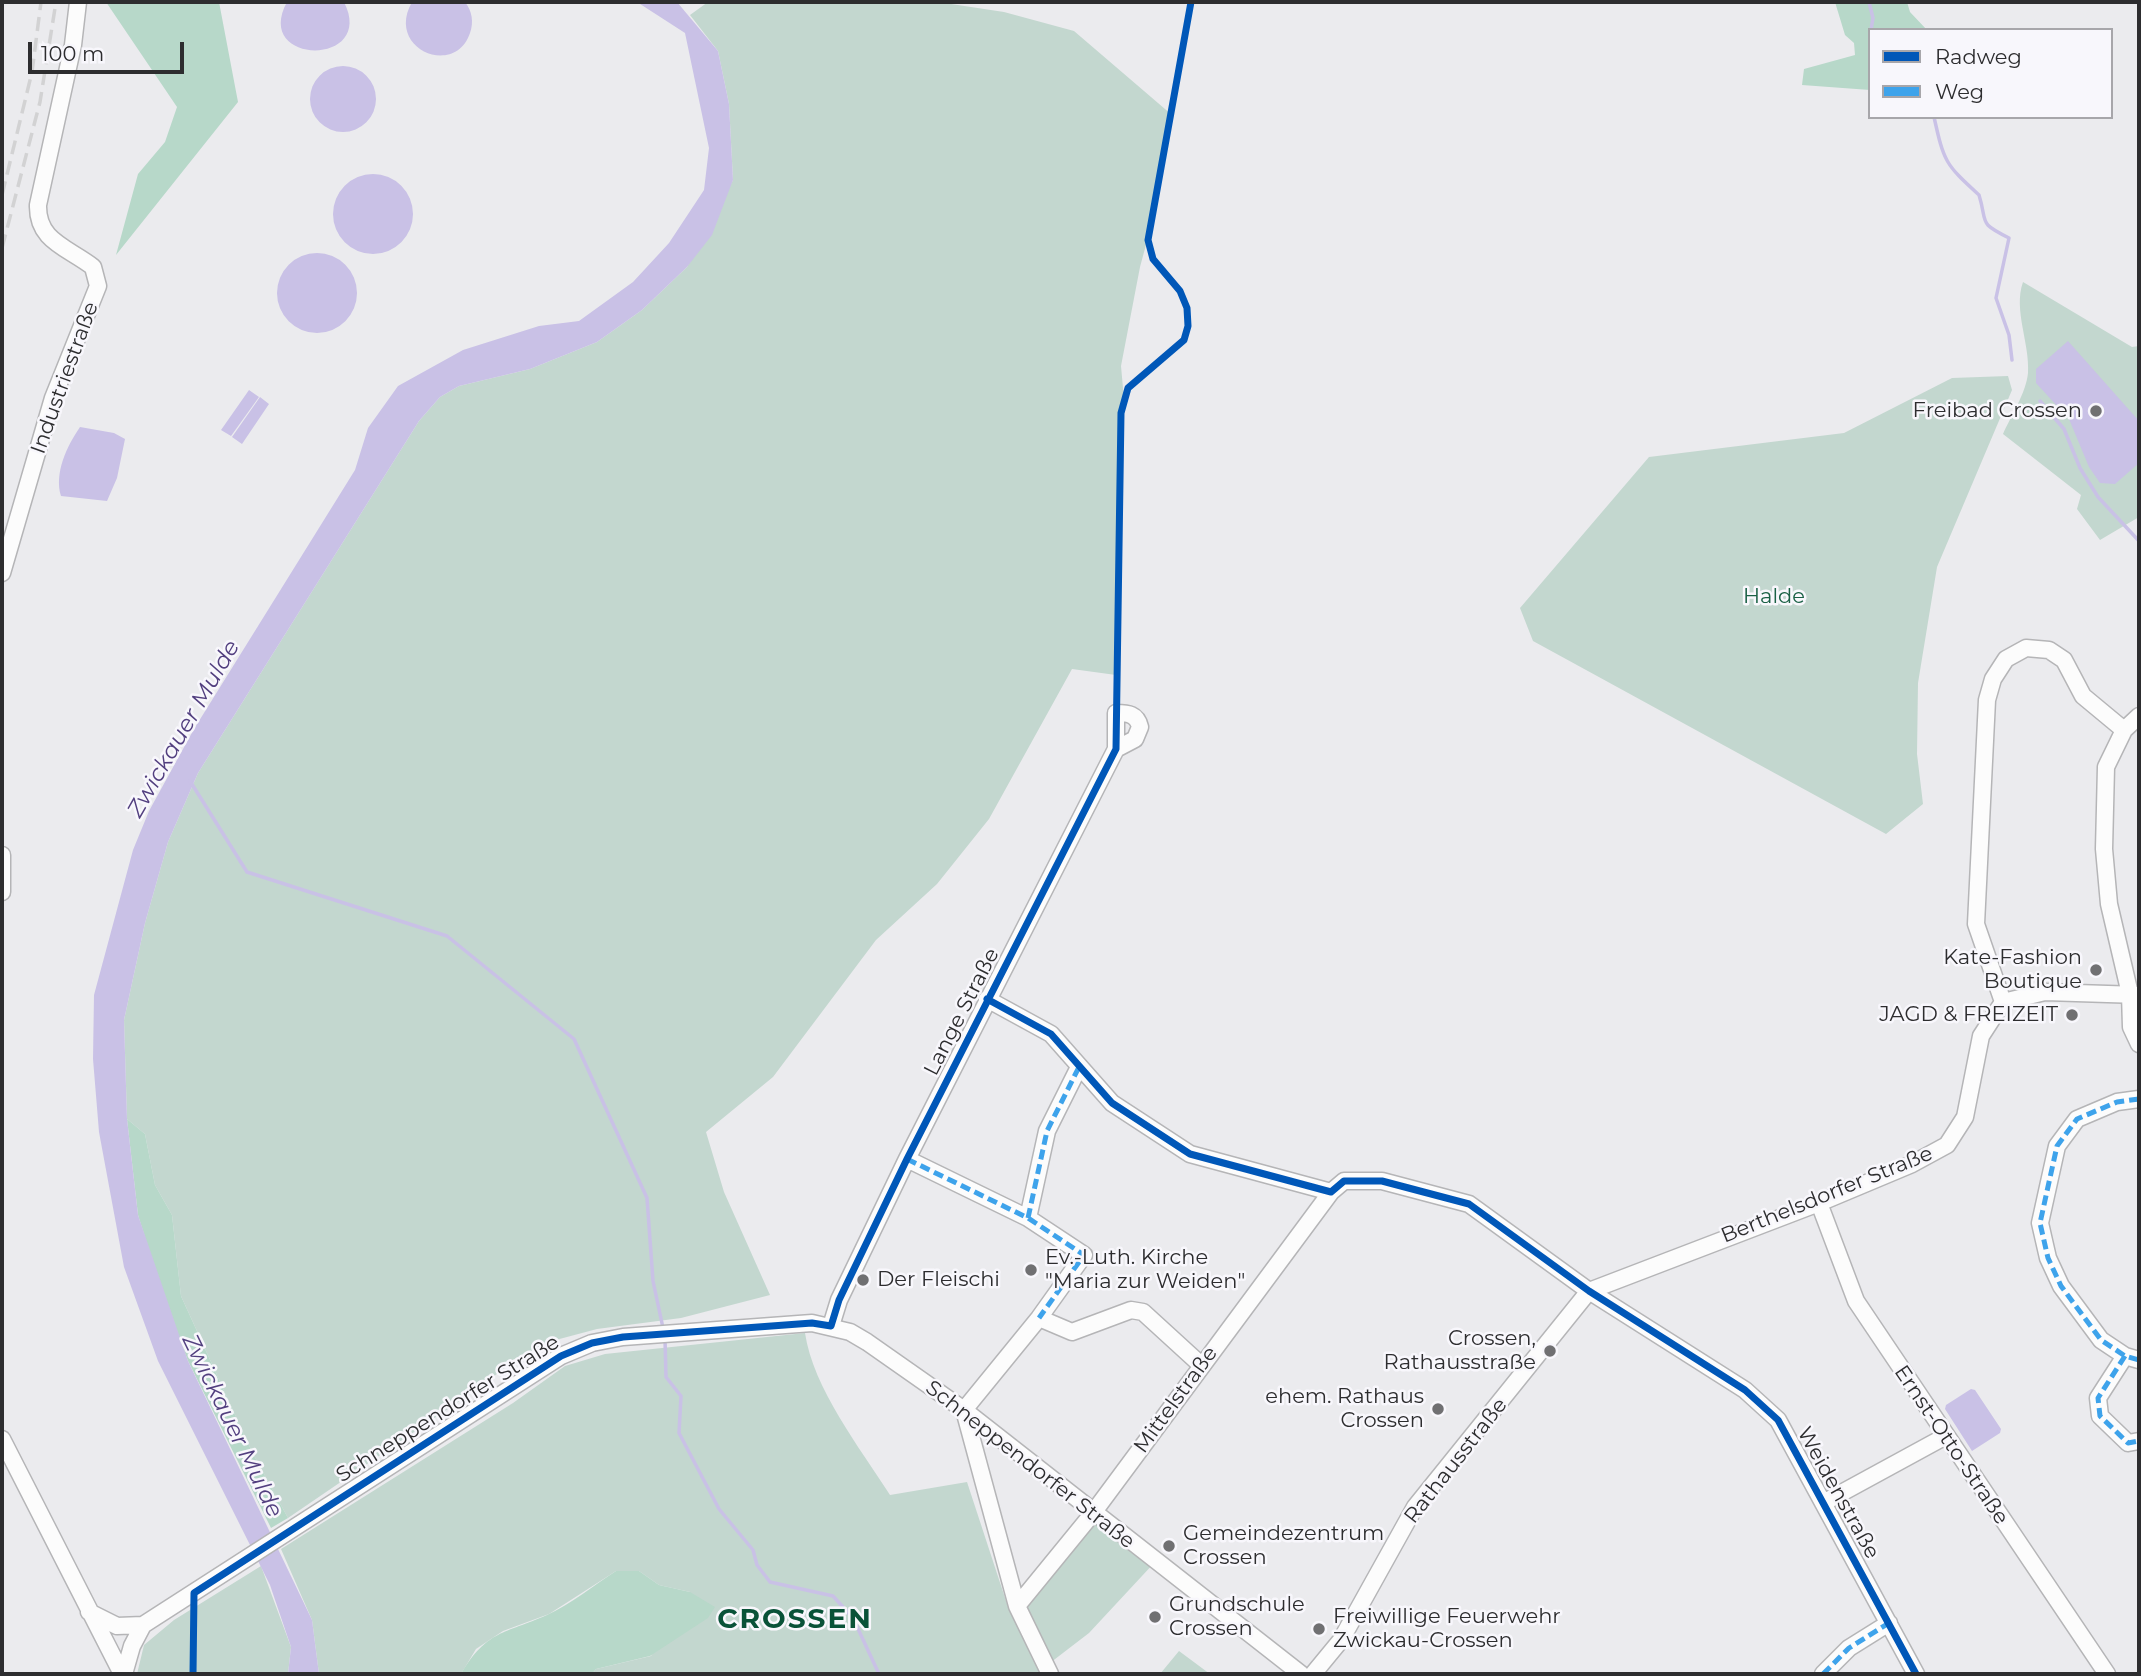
<!DOCTYPE html>
<meta charset="utf-8">
<style>
body{margin:0}
#map{position:relative;width:2141px;height:1676px;overflow:hidden;background:#ebebee;font-family:Montserrat,sans-serif}
canvas{display:block}
.frame{position:absolute;inset:0;border:4px solid #2d2d2f;pointer-events:none}
.legend{position:absolute;left:1868px;top:28px;width:245px;height:91px;box-sizing:border-box;background:#f8f7fc;border:2px solid #a7a6aa;margin:0;padding:9px 12px;list-style:none;font-size:21px;color:#2d2d2f}
.legend li{display:flex;align-items:center;gap:14px;height:35px}
.legend b{width:35px;border:2px solid #a7a6aa}
.scale{position:absolute;left:28px;top:42px;width:156px;height:32px;box-sizing:border-box;border:4px solid #2d2d2f;border-top:0;padding-left:9px;font-size:21px;line-height:24px;white-space:nowrap;color:#2d2d2f;-webkit-text-stroke:5px #f8f7fc;paint-order:stroke}
</style>
<div id="map">
<canvas width="2141" height="1676"></canvas>
<div class="frame"></div>
<ul class="legend">
<li><b style="height:9px;background:#0057b8"></b>Radweg</li>
<li><b style="height:9px;background:#3ea3eb"></b>Weg</li>
</ul>
<div class="scale">100 m</div>
</div>
<script>
const c = document.querySelector('canvas').getContext('2d');
c.lineJoin = 'round';
function fillPath(path, color) { c.fillStyle = color; c.fill(path, 'evenodd'); }
function stroke(path, color, width, dash) { c.strokeStyle = color; c.lineWidth = width; c.lineCap = dash ? 'butt' : 'round'; c.setLineDash(dash || []); c.stroke(path); }
function label(font, color, halo, rows, align = 'center') {
  c.font = font + ' Montserrat,sans-serif'; c.lineWidth = 5; c.setLineDash([]); c.textBaseline = 'middle'; c.strokeStyle = halo; c.fillStyle = color; for (const [text, x, y, turn = 0] of rows) {
    c.save(); c.translate(x, y); c.rotate((+turn || 0) * Math.PI / 180); c.textAlign = isNaN(turn) ? turn : align; if (halo) c.strokeText(text, 0, 0); c.fillText(text, 0, 0); c.restore();
  }
}
fillPath(new Path2D(`
 M708,2H938L1004,12L1074,31L1172,115L1154,215L1140,267L1121,366L1124,399L1118,480L1116,675L1072,669L989,819L937,884L876,940L773,1077L706,1132L724,1192L770,1295L681,1318L597,1329L552,1341L515,1360L480,1387L288,1518L252,1452L181,1296L172,1215L155,1185L145,1134L127,1119L124,1020L145,923L168,842L198,773L419,421L440,397L459,386L530,369L597,342L642,310L687,267L733,180L729,104L718,51L690,15Z
 M2023,282L2132,347L2139,346V517L2100,540L2077,509L2081,495L2003,434C2011,416 2026,393 2028,373C2030,343 2013,310 2023,282Z
 M2008,376L2012,390L1937,567L1918,683L1917,754L1923,804L1886,834L1533,641L1520,608L1649,457L1844,433L1952,378Z
 M805,1333C813,1388 860,1448 890,1495L967,1482L1008,1607L1042,1674H592L596,1669L651,1656L690,1592L659,1585L639,1571H616L549,1614L503,1631L476,1649L461,1674H319L312,1620L281,1549L513,1403L565,1366L605,1354Z
 M1093,1513L1155,1562L1089,1633L1046,1666L1017,1606Z
 M261,1566L291,1647L288,1674H137L144,1645L174,1620Z
 M1179,1651L1210,1674H1160Z`), '#c3d7cf');
fillPath(new Path2D(`
 M106,2H219L238,102L116,255L138,174L165,142L177,107Z
 M1835,2H1907L1910,12L1927,30H1870V90L1802,85L1804,69L1855,55L1854,43L1845,35Z
 M127,1119L145,1134L155,1185L172,1215L181,1296L252,1452L288,1518L271,1528L188,1361L162,1292L138,1215Z
 M616,1571H639L659,1585L690,1592L715,1607L708,1618L650,1656L596,1669L592,1674H461C487,1630 504,1634 547,1615C571,1604 594,1585 616,1571Z`), '#b7d8c9');
fillPath(new Path2D(`
 M287,2H344C377,67 252,66 287,2Z
 M412,2H465C472,11 474,22 470,33C455,78 385,49 412,2Z
 M637,2H677L718,51L729,104L733,180L712,235L687,267L642,310L597,342L530,369L459,386L440,397L419,421L198,773L168,842L145,923L124,1020L127,1119L138,1215L188,1361L312,1620L319,1674H288L291,1647L270,1585L158,1361L124,1267L99,1132L93,1059L94,995L133,850L149,811L194,729L355,470L368,428L398,386L463,350L539,326L579,321L633,282L669,243L704,190L709,148L685,33Z
 M310 99a33 33 0 1 1 66 0a33 33 0 1 1-66 0Z
 M333 214a40 40 0 1 1 80 0a40 40 0 1 1-80 0Z
 M277 293a40 40 0 1 1 80 0a40 40 0 1 1-80 0Z
 M2068,341L2139,421V463L2115,484L2100,483L2089,467L2069,419L2036,383V369Z
 M249,390L259,397L231,436L221,430Z
 M260,397L269,404L242,444L232,437Z
 M80,427L114,433L125,439L117,478L107,501L61,496C54,473 67,446 80,427Z
 M1971,1389L1975,1390L2001,1429L2000,1433L1972,1451L1945,1409L1946,1405Z`), '#c9c1e6');
stroke(new Path2D(`
 M1869,2L1873,18L1871,30
 M1934,117C1944,162 1945,164 1979,195C1988,224 1977,222 2009,238L1996,298L2009,335L2012,360
 M2040,401L2064,429L2080,468L2098,497L2139,541
 M190,781L247,872L447,936L574,1039L647,1198L653,1281L663,1328
 M665,1339L666,1377L681,1396L679,1433L719,1509L753,1550L757,1565L770,1582L833,1596L853,1618L879,1674`), '#c9c1e6', 3.5);
const minor = new Path2D(`
 M2,573L53,398L98,286L93,267C67,247 37,241 38,205L73,45L78,2
 M2139,716L2124,730L2106,767L2104,849L2109,904L2130,994L2131,1027L2139,1044
 M2,855V892
 M987,999L1051,1034L1112,1103L1190,1154L1331,1192L1344,1181H1382L1469,1204L1589,1291L1745,1390L1778,1420L1916,1674
 M2003,1002L1976,924L1987,700L1993,679L2006,659L2026,648L2049,650L2064,660L2083,696L2124,730
 M2139,1099L2117,1102L2077,1119L2057,1146L2040,1223L2048,1258L2061,1286L2101,1340L2125,1356L2139,1360
 M907,1159L1028,1218L1084,1255L1039,1318L964,1410L1017,1606L1050,1674
 M1819,1203L1856,1301L2107,1674
 M1028,1218L1047,1131L1079,1067
 M1589,1291L1819,1203L1912,1164L1947,1145L1965,1117L1981,1036L2003,1002L2045,992L2139,995
 M1039,1318L1072,1332L1131,1310L1143,1312L1201,1365
 M831,1326L839,1300L907,1159L1116,749V713C1128,713 1137,714 1140,727L1135,739L1116,749
 M2125,1356L2098,1398L2100,1416L2128,1443L2139,1441
 M2,1439L122,1674
 M1823,1503L1946,1436
 M1017,1606L1093,1513L1331,1192
 M89,1612L117,1626L143,1625
 M124,1674L132,1646L143,1625L561,1356L592,1343L623,1337L812,1323L850,1332L867,1342L964,1410L1301,1674
 M1313,1674L1341,1640L1415,1507L1589,1291
 M1823,1674L1849,1648L1889,1623`);
stroke(minor, '#b5b5b7', 19);
stroke(minor, '#fcfcfc', 16);
stroke(new Path2D(`
 M2,195L32,72L41,2
 M2,248L40,102L56,2`), '#d2d2d3', 3.5, [14, 7]);
stroke(new Path2D(`
 M2139,1099L2117,1102L2077,1119L2057,1146L2040,1223L2048,1258L2061,1286L2101,1340L2125,1356L2139,1360
 M907,1159L1028,1218L1084,1255L1039,1318
 M1028,1218L1047,1131L1079,1067
 M2125,1356L2098,1398L2100,1416L2128,1443L2139,1441
 M1823,1674L1849,1648L1889,1623`), '#3ea3eb', 5, [10, 5]);
stroke(new Path2D(`
 M987,999L1051,1034L1112,1103L1190,1154L1331,1192L1344,1181H1382L1469,1204L1589,1291L1745,1390L1778,1420L1916,1674
 M193,1674L194,1593L561,1356L592,1343L623,1337L812,1323L831,1326L839,1300L907,1159L1116,749L1121,413L1128,388L1184,340L1188,326L1187,308L1180,291L1153,259L1148,240L1191,2`), '#0057b8', 7);
for (const [x, y, r, color] of [
 [2096,411,7,"#707072"],
 [2096,970,7,"#707072"],
 [2072,1015,7,"#707072"],
 [1031,1270,7,"#707072"],
 [863,1280,7,"#707072"],
 [1550,1351,7,"#707072"],
 [1438,1409,7,"#707072"],
 [1169,1546,7,"#707072"],
 [1155,1617,7,"#707072"],
 [1319,1629,7,"#707072"]
]) { const dot = new Path2D(); dot.arc(x, y, r, 0, 2 * Math.PI); c.fillStyle = color; c.fill(dot); stroke(dot, '#f8f7fc', 2.5); }
label('21px', '#2d2d2f', '#f8f7fc', [
 ["Industriestraße",65,378,-70],
 ["Lange Straße",962,1012,-63],
 ["Berthelsdorfer Straße",1827,1195,-22],
 ["Mittelstraße",1176,1400,-54],
 ["Schneppendorfer Straße",448,1409,-32],
 ["Ernst-Otto-Straße",1951,1445,56],
 ["Rathausstraße",1456,1461,-52],
 ["Schneppendorfer Straße",1030,1465,38],
 ["Weidenstraße",1838,1493,61]
]);
label('21px', '#2d2d2f', '#f8f7fc', [
 ["Freibad Crossen",2082,411],
 ["Kate-Fashion",2082,958],
 ["Boutique",2082,982],
 ["JAGD & FREIZEIT",2058,1015],
 ["Ev.-Luth. Kirche",1045,1258,"left"],
 ["\"Maria zur Weiden\"",1045,1282,"left"],
 ["Der Fleischi",877,1280,"left"],
 ["Crossen,",1536,1339],
 ["Rathausstraße",1536,1363],
 ["ehem. Rathaus",1424,1397],
 ["Crossen",1424,1421],
 ["Gemeindezentrum",1183,1534,"left"],
 ["Crossen",1183,1558,"left"],
 ["Grundschule",1169,1605,"left"],
 ["Crossen",1169,1629,"left"],
 ["Freiwillige Feuerwehr",1333,1617,"left"],
 ["Zwickau-Crossen",1333,1641,"left"]
], 'right');
label('21px', '#1a6145', '#f8f7fc', [
 ["Halde",1774,597]
]);
label('italic 23px', '#523f7f', '#f8f7fc', [
 ["Zwickauer Mulde",184,729,-60],
 ["Zwickauer Mulde",232,1426,64]
]);
c.letterSpacing = '2px';
label('bold 28px', '#095238', '#f8f7fc', [
 ["CROSSEN",795,1620]
]);
c.letterSpacing = '0px';
</script>
